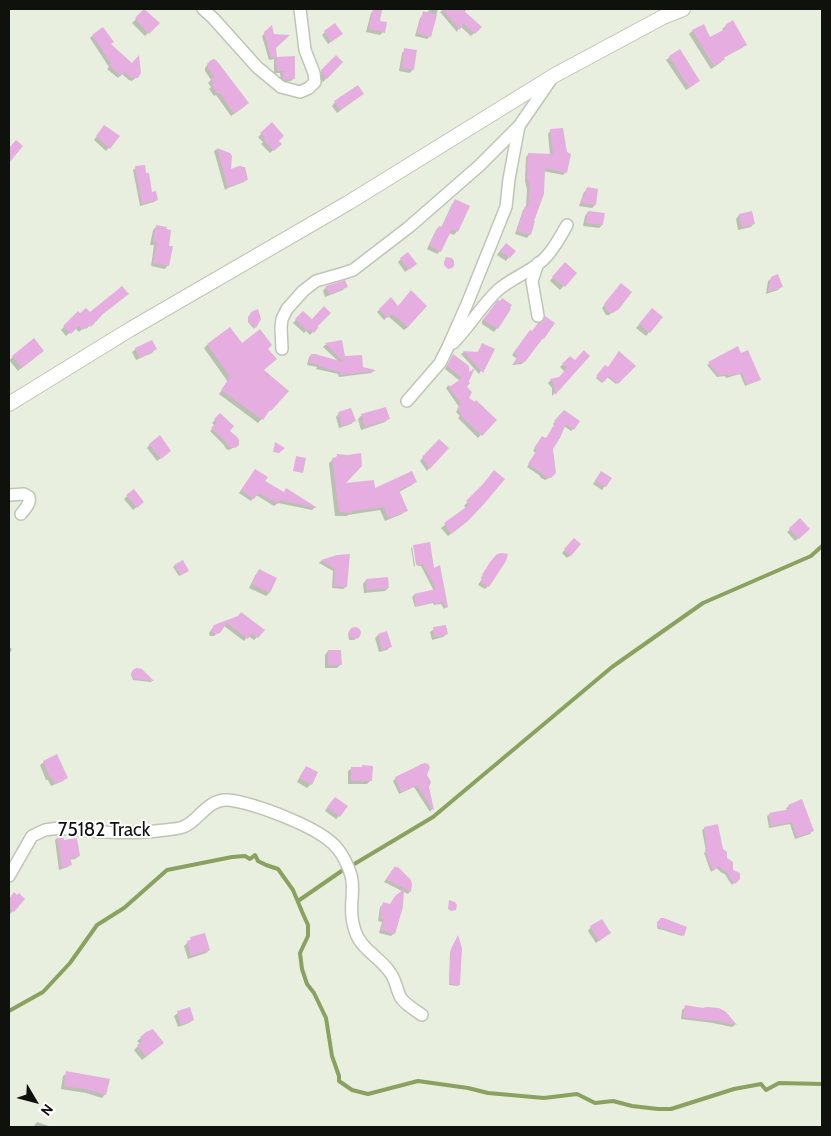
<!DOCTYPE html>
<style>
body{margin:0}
#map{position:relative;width:831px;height:1136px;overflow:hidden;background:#e8efde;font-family:Cabin,sans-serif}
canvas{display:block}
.frame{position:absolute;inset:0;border:10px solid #0f110c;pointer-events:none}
.north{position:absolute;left:10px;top:1076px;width:50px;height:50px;-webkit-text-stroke:4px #fff;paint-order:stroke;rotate:127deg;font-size:14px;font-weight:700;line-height:20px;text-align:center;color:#0f110c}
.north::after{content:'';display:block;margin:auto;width:18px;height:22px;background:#0f110c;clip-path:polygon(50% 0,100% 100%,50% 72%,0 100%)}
</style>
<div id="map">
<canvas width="831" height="1136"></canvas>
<div class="frame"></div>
<div class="north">N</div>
</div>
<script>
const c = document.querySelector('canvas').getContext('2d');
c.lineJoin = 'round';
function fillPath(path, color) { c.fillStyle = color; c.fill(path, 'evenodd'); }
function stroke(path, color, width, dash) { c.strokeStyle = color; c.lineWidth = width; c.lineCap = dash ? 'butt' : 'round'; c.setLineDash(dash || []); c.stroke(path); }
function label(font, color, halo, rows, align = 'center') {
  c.font = font + ' Cabin,sans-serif'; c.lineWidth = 4; c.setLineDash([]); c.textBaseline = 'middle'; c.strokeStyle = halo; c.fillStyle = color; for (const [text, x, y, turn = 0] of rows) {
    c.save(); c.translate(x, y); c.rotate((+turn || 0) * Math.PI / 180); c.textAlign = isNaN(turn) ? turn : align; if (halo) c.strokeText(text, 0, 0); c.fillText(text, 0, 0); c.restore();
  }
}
fillPath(new Path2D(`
 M431,9H438L430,36L427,39L415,36L420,18Z
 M444,9H465L466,10L464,12L480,27L471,36L460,26L457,32L440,12Z
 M145,10L158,23L145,36L132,23Z
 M374,10L383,32L380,35L366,32L371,13Z
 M726,26L745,44L742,48L723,58L724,59L720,63L711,69L689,34L692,31L710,39L724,31L722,29Z
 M271,27L276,58L293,79L291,81L281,82L280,73H274V59L269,60L262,36Z
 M325,32L338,37L328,44L322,35Z
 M92,36L109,45L139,75L132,81L129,80L122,74L118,78L107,69L109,67L90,38Z
 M405,50L413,69L410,73L399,71L402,53Z
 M336,57L342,62L323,82L319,78L318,75Z
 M670,57L695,84L686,90L666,60Z
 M208,64L245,106L231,116L216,95L214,96L209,89L211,87L208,83L211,80L205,71V68Z
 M359,97L337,113L332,106L335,102Z
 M272,124L277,141L280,144L270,153L261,144L263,142L258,137Z
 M102,129L118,136L106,151L94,140Z
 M551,130L566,172L563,175L543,171L530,234L527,238L515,234L523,210L526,207L527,190L525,181L526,157L529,154L550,155L548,134Z
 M217,149L229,154V170L247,179L244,182L228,188L225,190L214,151Z
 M136,168L157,200L154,202L140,206L133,170Z
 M588,189L595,205L592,208L579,206L584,192Z
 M456,201L457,231L454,235L449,233L440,251L437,254L427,249L436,230L439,227L441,228L452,204Z
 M588,212L602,225L599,228L583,226L585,216Z
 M751,212L754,223L751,227L738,230L736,219L739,215Z
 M156,227L168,265L165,269L151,266L154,245H150L153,230Z
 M502,248L514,251L506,261L497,255Z
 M401,259L412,267L405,272L398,262Z
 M561,267L575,273L560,290L550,281Z
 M772,278L781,287L778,290L766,294L768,281Z
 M344,282L346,286L343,290L325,297L323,291L326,287Z
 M619,288L614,311L609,315H606L602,308Z
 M391,299L398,307L408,327L404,330L388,316L384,320L377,312Z
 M495,305L497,328L494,332L482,324V321Z
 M303,312L318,326L310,335L306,331L304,333L293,323Z
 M78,313L80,315L98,317L86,329L84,327L79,332L75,328L66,336L61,330Z
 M649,313L661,317L646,336L636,328Z
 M250,315L259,319L254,329L248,322V317Z
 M546,317L543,338L522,364L512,365L517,359L512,355L528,334L532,333L542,323Z
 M341,342L344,358L362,368L374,371L371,373L339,377L338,374L316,369L317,367L307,365L309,357L312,355L339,362L323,347L325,345Z
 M208,344L267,349L263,371L287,391L258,423L219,394L228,382L204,348Z
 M483,344L493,350L479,374L461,354L464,352L477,353Z
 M737,348L759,379L757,381L745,386L740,374L726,378L725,376L717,377L707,365Z
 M136,349H155L152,353L136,360L132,352Z
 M39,354L18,371L9,360L13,357Z
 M453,355L466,386L468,399L495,420L478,438L458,418L460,416L456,412L459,407L446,388L448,386L451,387L460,381L445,369Z
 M589,356L552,396V388L548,383L551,380L559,379L565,372L560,367L570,358L574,362Z
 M634,366L616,384L607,377L602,383L596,378L605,367L608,368Z
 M385,408L388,419L385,422L361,430L358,419L361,416Z
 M564,411L573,429L571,431L564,426L552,449L551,477L545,480L541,478L539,475L527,467L536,453L533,451L540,440L546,439L554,425L553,424Z
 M339,413L354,421L351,424L339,428L336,417Z
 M220,414L236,446L229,450L226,449L224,445L210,431L215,426L212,423Z
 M439,440L447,448L427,471L420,461Z
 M150,444L166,454L157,461L147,448Z
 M337,456L343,485L374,490L415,482L412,485L399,492L406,510L402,514L385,521L380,510L348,515L347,516H335L329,463Z
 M253,473L283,493L315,507L312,510L278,503L274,506L256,495L251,501L239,493Z
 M598,476L605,486L602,490L593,484Z
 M480,489L463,525L448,536L441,528L466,508L464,506Z
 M127,496L139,505L133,510L124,499Z
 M790,529L805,533L795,541L787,532Z
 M571,543V555L567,558L562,553Z
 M414,546L433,570L447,606L444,609L441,604L434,605L433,603L415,607L412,597L414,595L434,591L421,566H418Z
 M412,547L415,566L414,567L411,548Z
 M338,556L346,587L343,589L332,588L333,571L319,563L321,561Z
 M183,561L187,572L179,576L173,567Z
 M488,567V586L485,589L478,585L482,579L481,578Z
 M259,571L276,579L269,593L266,596L249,588L256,574Z
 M366,580L388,588L385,591L364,593L363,584Z
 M237,618L257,637L254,640L248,636L244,641L224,626L214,636H210L209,633L214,626Z
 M356,628L359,630L360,633L359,636L354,640H349L348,633L352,629Z
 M434,629L447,634L443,637L432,640L430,632Z
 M378,635L390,647L387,650L379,652L375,638Z
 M9,647L12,649L9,655Z
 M328,651L341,664L337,668H325V655Z
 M141,670L152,681L151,682L133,680L131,675L132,672Z
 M44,762L67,777L63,781L51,786L48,780H46L40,765Z
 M307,767L317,773L311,784L307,788L297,782L303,771Z
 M352,768L371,780L367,784H348V771Z
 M426,775L432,809L430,812L414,787L399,794L393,781L396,778Z
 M331,802L339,816L336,819L325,811Z
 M789,806L812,831L810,834L795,839L790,824L769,828L767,816L770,814L787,810L786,808Z
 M705,828L722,850L732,870L739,877L732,885L729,881L725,874L722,873L716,868L711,872L704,853L706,851L702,830Z
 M58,837L79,856L75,859L69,860L71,864L68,867L59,870L55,840Z
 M393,870L410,891L408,894L384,882Z
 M14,894L13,911L10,914L9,913V900Z
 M396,897L394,933L391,936L379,933L382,922L378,921L380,907L384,904L389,905Z
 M657,923L683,935L682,936L663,930L658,929L657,927Z
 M591,927L609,933L596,943L588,931Z
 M458,938L459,985L458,986L449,985L450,952Z
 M191,939L209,950L206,953L188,959L184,946Z
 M685,1007L724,1012L735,1025L732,1027L713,1023L681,1019L682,1010Z
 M178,1013L193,1020L189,1023L178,1027L174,1016Z
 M141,1038L159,1046L142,1060L134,1050L140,1044L137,1041Z
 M67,1073L105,1094L102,1098L86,1093L61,1089L63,1076Z
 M37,1122L49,1126V1127H33Z`), '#0003');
stroke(new Path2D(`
 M351,866L433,817L612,667L703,603L811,556L822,546
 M298,901L343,870
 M9,1011L43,992L70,963L97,925L124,908L167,870L232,857L245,856L250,859L255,855L258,861L266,865L278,869L293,890L303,914L308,925V936L300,953L302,969L307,984L314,993L326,1018L332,1056L339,1076V1081L352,1090L368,1094L418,1081L468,1088L488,1093L544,1098L577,1094L595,1103L613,1101L632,1106L658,1109H671L734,1089L761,1084L766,1090L779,1083L822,1084`), '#8ba160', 4);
fillPath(new Path2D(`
 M144,9L160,23L149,34L135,18Z
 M373,9L382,10L380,21L387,22L385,33L369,29Z
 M442,9H462L482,27L475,34L463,23L460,30Z
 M423,11L437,15L431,37L417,33Z
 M733,20L747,45L724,57L725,59L714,66L692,30L704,24L710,37L727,28L725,25Z
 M335,23L343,34L331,42L324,31Z
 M272,25L274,34L290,35L276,48L277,57L295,56V79L284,80L283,79V71H277L276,57L271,58L264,32Z
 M103,27L114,42L111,44L132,63L139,55L141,73L138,78H132L125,72L121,76L109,65L111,63L92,35Z
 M404,48L417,50L414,70L402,68Z
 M680,49L700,81L689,88L669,56Z
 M336,55L343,62L327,79L322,74L321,70Z
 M214,59L217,61L249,103L234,114L220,93L218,94L211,85L214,83L211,79L214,77L208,68L207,64L211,60Z
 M358,85L364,94L340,110L334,101Z
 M272,122L284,136L279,141L282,144L274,151L264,140L265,138L260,133Z
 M104,125L120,136L110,149L96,136Z
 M563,128L567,152L571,154L567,173L545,168L544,194L534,221H535L531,235L517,231L525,206L528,207L530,186L527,178L528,153L553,154L550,129Z
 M16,140L23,146L9,163V148Z
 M217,148L230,153L232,156L231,169L239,166H242V167H245L248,180L244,181V182L229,186V188H228Z
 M145,165L146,173H149L152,192L156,191L158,200L142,204L135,166Z
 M587,187L598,189L596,205L581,203Z
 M455,199L470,206L458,232L452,229L441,252L429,245L439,226L442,227Z
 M588,211L605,213L603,225L586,223Z
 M752,211L755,224L742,227L739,214Z
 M156,225L167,227L166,229L171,230L169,246H173L169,266L153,263L157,242H153Z
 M506,243L516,251L510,258L500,251Z
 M408,252L417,264L409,270L400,258Z
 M446,257L452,258L454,261V266L452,268L448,269L444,265V262Z
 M565,262L577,273L565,287L552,277Z
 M778,274L783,287L768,292L771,277Z
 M345,280L348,287L329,294L326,286Z
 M621,283L632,292L619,309L613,313L609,312L607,310L604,304Z
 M122,286L129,294L103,314L91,327L89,325L83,330L79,326L71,334L63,326L78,311L80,313L86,308L90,312Z
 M411,290L427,306L408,327L392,314L387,318L379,309L391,297L398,306Z
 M502,298L512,305L510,308L511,309L498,329L483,320L497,301L498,300L500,301Z
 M324,306L331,313L318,326V328L314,333L309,329L307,331L295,319L303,311L312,319Z
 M652,308L663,317L650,333L639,324Z
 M258,309L261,319L256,328L249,322L248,318L251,312Z
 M545,316L555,323L544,339L543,338L525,362L513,364L518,356L514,352L530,330L532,331L538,323L543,321Z
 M230,327L242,343L260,329L272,345L268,349L277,359L264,370L289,391L271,411L270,410L263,420L221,390L230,377L207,344Z
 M34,338L44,351L22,368L12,356Z
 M152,340L157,349L140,358L135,348Z
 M342,340L345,356L362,355L363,367L375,370V371L341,375L340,372L318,366L319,365L309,362L311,354H315L344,362L325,343Z
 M482,343L495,349L483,373L463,351L478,352Z
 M738,346L741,353L748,350L761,380L747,385L742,373L728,376L727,374L719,376L708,362Z
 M584,350L590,356L555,395L554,384L550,379L559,377L567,368L562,364L570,356L575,360Z
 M619,351L636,366L618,384L609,376L604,382L596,376L605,365L608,367Z
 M453,354L469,366V372L475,368L469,381L470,384H469L467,387L472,392L469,398L475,402L476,400L497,420L482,436L460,415L462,413L457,409L461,403L447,385L451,386L462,378L447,366Z
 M386,407L390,419L365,427L361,414Z
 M351,408L356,421L342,426L338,412Z
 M564,410L580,421L574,430L566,424L560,438L553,449L556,473L551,478L546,477L541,473L528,464L537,450L534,448L542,436L546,438L556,422L554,421Z
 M220,413L234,426L230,431L237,437L239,440V445L235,448L229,447L226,442L211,428L217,422L214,419Z
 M160,435L171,451L161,459L149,444Z
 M439,439L449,448L430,469L422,457Z
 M275,442L285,448L279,453L273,452Z
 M361,453L362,466L346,483L374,480L375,488L412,471L417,482L399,490L408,511L388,518L384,507L352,511V513L339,512L332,458L337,457V454L348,455Z
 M296,456L306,458L303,473L293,471Z
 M255,469L268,477L265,481L284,492L286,488L316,507V508L280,500L278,504L259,493L254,499L241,490Z
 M494,470L505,479L484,504L468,521L451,534L444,523L469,505L466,501L483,484Z
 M601,471L612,478L606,487L595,481Z
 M134,489L144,502L137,508L126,495Z
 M800,518L810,529L799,539L789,528Z
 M574,538L581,544L571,556L564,549Z
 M430,542L434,568L440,565L448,607L446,608L443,602L436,604L435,602L416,606L414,594L436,589L423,564L416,565L413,545Z
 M501,553L508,554L506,561L489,587L480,582L484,575H482L490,562L497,554Z
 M350,554L347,587L334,586L335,569L321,560L337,555Z
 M183,560L189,571L181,575L174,565Z
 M259,569L277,578L270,593L252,584Z
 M388,577L389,588L367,590L366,579Z
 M241,612L265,630L258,638L252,633L248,639L227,623L220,633L216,634L213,633L212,629L214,625L238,616Z
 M446,625L448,634L435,637L433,627Z
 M349 633a6 6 0 1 1 12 0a6 6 0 1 1-12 0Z
 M387,631L392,647L382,650L378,634Z
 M328,650H341L342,665H328Z
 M136,668L142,669L154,681L134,679L131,673L133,670Z
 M57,754L68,778L55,784L52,777L50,778L43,761Z
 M425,763L428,764L430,767L427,775L431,782L429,787L434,810H433L417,785L401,792L395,777L418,766L421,764Z
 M362,765L373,766L372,781H351V767H362Z
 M306,766L318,772L312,785L300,778Z
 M335,797L348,806L340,817L327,807Z
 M802,799L814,831L797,837L792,822L771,826L769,813L790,809L788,805Z
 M718,824L723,849L727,852V858L733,862V870L740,873V879L735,884L731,879L727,872L724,871L719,866L713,871L705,850L707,849L704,827Z
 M57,836H63L64,840L77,838L80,856L70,858L72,865L62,868Z
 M395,866L397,868L398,867L411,880L412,884L411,892L386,879Z
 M404,889L403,907L395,934L381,930L384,919L380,918L382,912H380L383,902L390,904L395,896Z
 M14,892L17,895L19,893L25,899L14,912L9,907V899Z
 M449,900L455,902L457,905L456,910L451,911L448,909Z
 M661,918H664L687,927L684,936L665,929L660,928L657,925V922Z
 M602,919L611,933L599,941L590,926Z
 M205,933L210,950L191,956L187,941L191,940L190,937Z
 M458,935L462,948L460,985L449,984L451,949Z
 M685,1005L703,1008L706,1007L719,1008L726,1012L737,1025L716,1021L683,1017Z
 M190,1007L194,1020L181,1025L177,1011Z
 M153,1029L164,1043L146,1057L137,1045L143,1041L140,1037L146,1032Z
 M66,1071L110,1079L106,1095L90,1090L64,1086Z`), '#e6aee0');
const minor = new Path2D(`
 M203,9L213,18L257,67L281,87L300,92L309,88L315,82L314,73L305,50L300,9
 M538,316L532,281L538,263
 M453,343C470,326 481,306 498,290C512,278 530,272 543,260C554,250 560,237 567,225
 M282,349L281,327L282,319L287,309L303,291L316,281L344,273L353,270L409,227L479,166L519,126L552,78
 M407,401L440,363L448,347L467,304L506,207L509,179L519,126
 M9,495L24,494L29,497C31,503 25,509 21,514
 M9,876L32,836L45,830L59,828C95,832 129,835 165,830C171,829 178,829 183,827C198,822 208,798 228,800C254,803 320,827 337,848C343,855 348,866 351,875C355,889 350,903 352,916C352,921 354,927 355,931C361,949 379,957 389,971C396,979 396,989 401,998C406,1005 415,1010 422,1015`);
const tertiary = new Path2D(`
 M9,404L129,330L348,203L555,75L663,17L683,9`);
stroke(minor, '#bfc5b5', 14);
stroke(tertiary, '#bfc5b5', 16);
stroke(minor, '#fff', 11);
stroke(tertiary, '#fff', 14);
label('19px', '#0f110c', '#fff', [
 ["75182 Track",104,830]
]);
</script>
